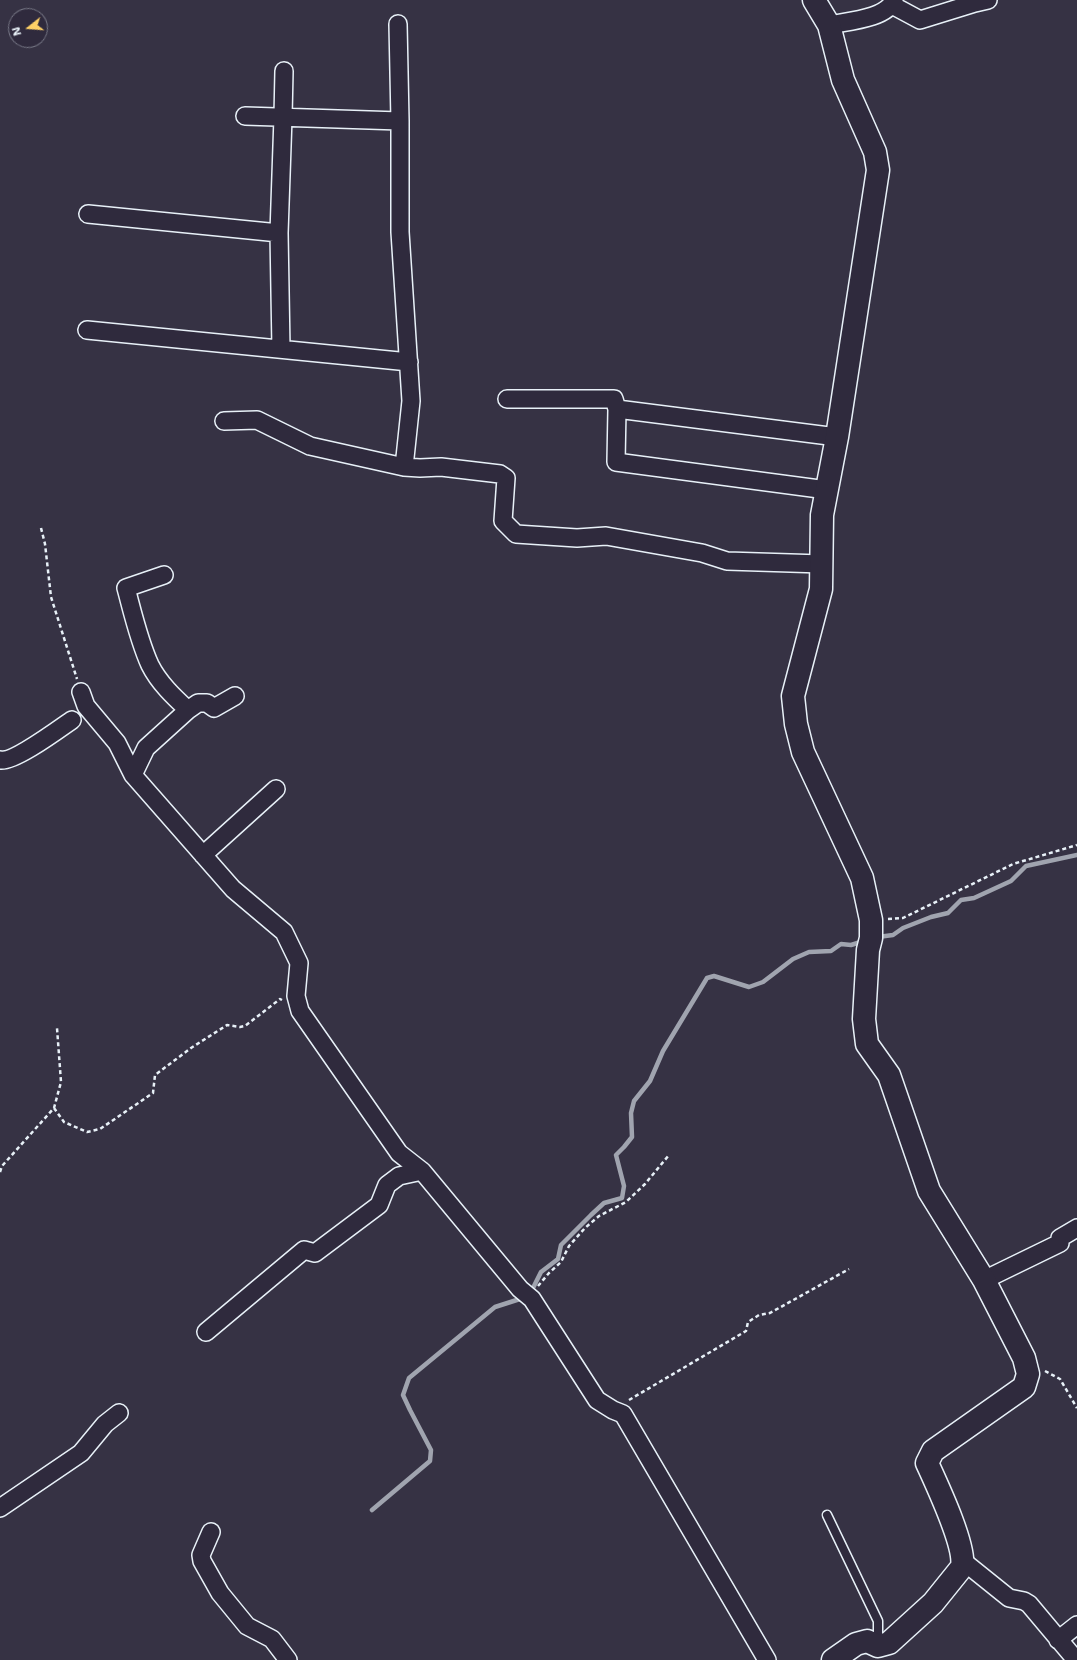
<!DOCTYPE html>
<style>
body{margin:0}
#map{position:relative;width:1077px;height:1660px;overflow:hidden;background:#363244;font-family:"Shantell Sans",sans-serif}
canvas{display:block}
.north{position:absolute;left:8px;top:8px;width:40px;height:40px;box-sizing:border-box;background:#2f2a3d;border:1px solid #797a88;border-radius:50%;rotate:253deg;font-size:11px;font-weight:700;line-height:16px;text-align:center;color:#e8f1f8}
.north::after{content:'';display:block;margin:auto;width:14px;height:18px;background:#ffd166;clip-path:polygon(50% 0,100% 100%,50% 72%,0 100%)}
</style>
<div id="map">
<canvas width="1077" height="1660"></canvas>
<div class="north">N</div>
</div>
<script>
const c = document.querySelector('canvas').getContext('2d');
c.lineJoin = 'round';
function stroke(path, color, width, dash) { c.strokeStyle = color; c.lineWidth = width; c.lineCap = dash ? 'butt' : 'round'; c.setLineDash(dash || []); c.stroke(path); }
stroke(new Path2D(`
 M878,937L893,935L903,928L931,917L948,913L961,900L974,898L1011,881L1026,866L1077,855
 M533,1288L541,1272L558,1259L561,1245L591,1215L604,1203L622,1198L624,1186L616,1155L624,1147L632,1137L631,1113L634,1101L650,1081L663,1051L707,978L714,976L749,987L763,982L793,959L809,952L831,951L841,944L851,945L864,941
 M372,1510L430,1461L431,1450L410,1410L403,1395L409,1378L495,1307L523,1298`), '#a0a4af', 4.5);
const lane = new Path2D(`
 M827,1515L878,1621V1645`);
const street = new Path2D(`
 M892,5L920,20L975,3L988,0
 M398,24L400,121V232L411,401L404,467
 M829,25C848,21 886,19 894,0
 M245,116L400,121
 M88,214L279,233
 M87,330L409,362
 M281,349L279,233L283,117L284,71
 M507,399H614L617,409L616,462L827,490
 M617,409L837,437
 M224,421L257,420L310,446L404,467L420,468L441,467L500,474L506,478L503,521L516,534L577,538L606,536L702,553L727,561L822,564
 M164,575L126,588C133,614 139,641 150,665C159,683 174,697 188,710
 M81,692L86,706L117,743L133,775L233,889L284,932L299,963L296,996L300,1011L399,1153L422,1171L520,1289L532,1299L597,1400L613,1410L623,1414L767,1660
 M0,760C13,763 59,729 72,720
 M133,775L146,748L188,710L198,703H207L214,708L235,696
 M203,855L276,789
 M984,1280L1060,1243V1238L1077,1228
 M206,1332L304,1250L315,1253L379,1205L387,1185L399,1176L422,1171
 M0,1508L81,1453L105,1424L119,1413
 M211,1532L201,1555L202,1561L220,1593L247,1626L272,1639L288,1660
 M963,1561L1009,1598L1024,1601L1029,1604L1076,1660
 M1058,1640L1077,1625`);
const secondary = new Path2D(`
 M814,0L829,25L843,80L875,152L878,170L837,437L822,515L821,589L793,696L796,724L803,752L862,878L871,920V938L868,950L864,1019L867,1044L889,1075L929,1191L984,1280L1024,1358L1028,1374L1024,1387L933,1451L927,1463C937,1485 966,1546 962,1567L933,1603L889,1643L878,1646L867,1641L856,1644L833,1660`);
stroke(lane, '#e8f1f8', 11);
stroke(street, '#e8f1f8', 20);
stroke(secondary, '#e8f1f8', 25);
stroke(new Path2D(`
 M41,528L45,544L51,597L77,679
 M888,919L903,918L1013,864L1077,845
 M54,1108L64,1122L87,1132L100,1129L153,1093L155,1075L191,1048L227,1025L240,1027L245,1026L280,999L282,1000
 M0,1172L2,1166L54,1108L61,1082L57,1028
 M538,1286L549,1273L561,1262L569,1246L585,1228L599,1216L626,1202L645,1184L669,1155
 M1045,1371L1060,1379L1077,1408
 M629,1400L746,1331L748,1322L759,1315L770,1313L849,1269`), '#e8f1f8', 2.5, [4, 3]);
stroke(lane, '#2f2a3d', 8);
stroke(street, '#2f2a3d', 17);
stroke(secondary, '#2f2a3d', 22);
</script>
